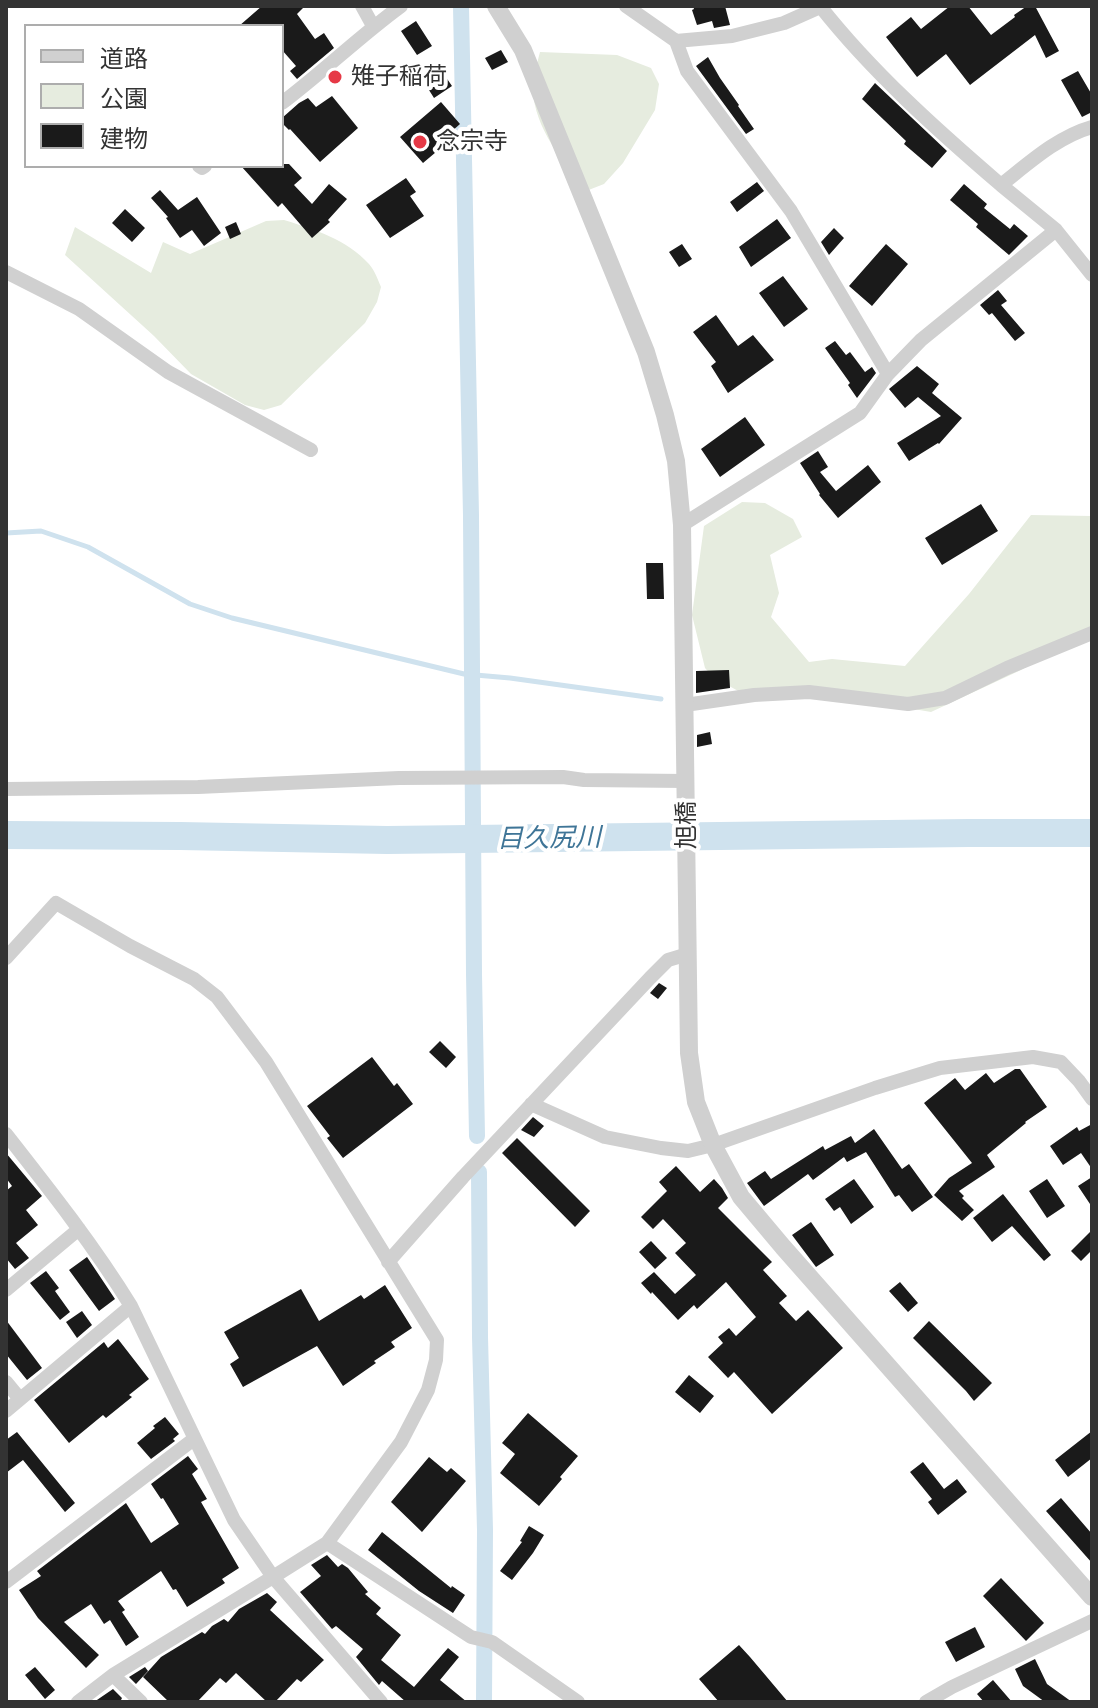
<!DOCTYPE html>
<meta charset="utf-8">
<style>
body{margin:0}
#map{position:relative;width:1098px;height:1708px;overflow:hidden;background:#fff;font-family:"PT Sans","Noto Sans JP",sans-serif}
canvas{display:block}
.frame{position:absolute;inset:0;border:8px solid #333;pointer-events:none}
.legend{position:absolute;left:24px;top:24px;width:260px;height:144px;box-sizing:border-box;background:#fff;border:2px solid #adadad;margin:0;padding:10px 14px;list-style:none;font-size:24px;color:#333}
.legend li{display:flex;align-items:center;gap:16px;height:40px}
.legend b{width:40px;border:2px solid #adadad}
</style>
<div id="map">
<canvas width="1098" height="1708"></canvas>
<div class="frame"></div>
<ul class="legend">
<li><b style="height:10px;background:#d0d0d0"></b>道路</li>
<li><b style="height:22px;background:#e6ecdf"></b>公園</li>
<li><b style="height:22px;background:#1a1a1a"></b>建物</li>
</ul>
</div>
<script>
const c = document.querySelector('canvas').getContext('2d');
c.lineJoin = 'round';
function fillPath(path, color) { c.fillStyle = color; c.fill(path, 'evenodd'); }
function stroke(path, color, width, dash) { c.strokeStyle = color; c.lineWidth = width; c.lineCap = dash ? 'butt' : 'round'; c.setLineDash(dash || []); c.stroke(path); }
function label(font, color, halo, rows, align = 'center') {
  c.font = font + ' "PT Sans","Noto Sans JP",sans-serif'; c.lineWidth = 8; c.setLineDash([]); c.textBaseline = 'middle'; c.strokeStyle = halo; c.fillStyle = color; for (const [text, x, y, turn = 0] of rows) {
    c.save(); c.translate(x, y); c.rotate((+turn || 0) * Math.PI / 180); c.textAlign = isNaN(turn) ? turn : align; if (halo) c.strokeText(text, 0, 0); c.fillText(text, 0, 0); c.restore();
  }
}
fillPath(new Path2D(`
 M540,52L617,55L651,68L659,84L655,110L623,163L604,184L586,191C564,164 534,127 533,90C533,78 537,64 540,52Z
 M284,220C316,230 346,239 369,264C375,271 378,280 381,287L377,302L365,323L281,405L264,410L245,405L191,374L154,336L65,255L75,227L151,273L163,242L190,254L266,221Z
 M742,502L765,503L793,519L802,537L770,555L779,593L771,617L809,662L832,659L905,666L969,594L1031,515L1092,516V629L1021,670L931,712L838,696L740,692L713,677L705,668L692,615L704,526Z`), '#e6ecdf');
stroke(new Path2D(`
 M6,533L41,531L88,547L190,604L232,618L464,674L510,678L661,699`), '#cfe2ee', 5);
stroke(new Path2D(`
 M461,6L471,516L474,974L477,1136
 M479,1172L480,1337L485,1530L484,1702`), '#cfe2ee', 16);
stroke(new Path2D(`
 M6,835L180,836L387,840L969,833H1092`), '#cfe2ee', 28);
fillPath(new Path2D(`
 M262,6H305L297,14L315,39L324,33L334,48L297,79L290,71L296,66L282,50V26H239Z
 M693,6H725L730,25L714,28L712,21L697,25L692,10L694,9Z
 M950,6H968L991,35L1015,17L1014,15L1027,6H1035L1059,51L1046,58L1035,35L970,85L946,54L917,77L886,37L911,17L921,29Z
 M416,21L432,46L417,55L401,31Z
 M501,50L508,62L492,70L485,58Z
 M708,57L720,78L739,105L738,106L754,129L746,134L696,66Z
 M439,67L452,86L434,98L422,79Z
 M1078,71L1092,95V112L1082,117L1061,80Z
 M875,83L947,151L932,168L904,144L906,141L862,99Z
 M332,96L358,128L320,162L290,129L289,130L282,123V118L299,103L308,98L316,107Z
 M441,102L460,124L451,132L455,136L423,163L400,137Z
 M284,164H289L302,178L294,185L312,204L329,184L347,199L328,220L330,222L312,238L282,203L278,207L241,166H282Z
 M406,178L416,192L410,196L424,216L390,238L366,205Z
 M757,182L764,191L737,212L730,202Z
 M964,184L987,204L984,208L1010,229L1014,224L1028,236L1009,255L976,227L978,224L950,200Z
 M160,190L178,210L197,197L221,233L204,246L192,230L180,238L166,218L168,217L151,198Z
 M125,209L145,228L132,242L112,223Z
 M777,219L791,238L751,267L739,247Z
 M236,222L241,234L230,239L225,227Z
 M834,228L844,238L829,255L821,242Z
 M682,244L692,259L679,267L669,252Z
 M886,244L908,264L872,306L849,286Z
 M783,276L808,309L784,327L759,293Z
 M998,290L1007,301L1001,305L1025,333L1015,341L992,313L989,315L980,305Z
 M716,315L738,346L753,335L774,360L728,393L711,366L716,362L693,332Z
 M835,341L846,355L850,352L865,372L872,367L876,373L857,398L848,385L850,383L825,348Z
 M917,366L939,384L932,393L962,418L939,444L938,443L909,461L897,443L941,416L918,397L905,408L889,389Z
 M745,417L765,445L720,477L701,449Z
 M818,451L828,467L820,472L836,491L868,465L881,482L838,518L819,495L820,494L800,463Z
 M981,504L998,531L942,565L925,538Z
 M646,563H663L664,599H647Z
 M729,670L730,688L696,693V671Z
 M710,732L712,744L697,747V735Z
 M659,983L667,988L658,999L650,993Z
 M440,1041L456,1057L446,1068L429,1052Z
 M372,1057L394,1086L397,1083L413,1104L343,1158L327,1138L330,1136L307,1106Z
 M1015,1069H1020L1047,1107L1025,1122L1026,1123L987,1155L995,1167L959,1191L964,1196L962,1198L974,1210L962,1221L934,1195L949,1178L972,1163L924,1103L955,1078L965,1090L986,1073L994,1083Z
 M533,1117L544,1126L534,1137L521,1130Z
 M1092,1124V1169L1081,1153L1063,1165L1050,1146L1077,1127L1079,1131Z
 M874,1129L902,1169L909,1164L933,1197L912,1212L899,1195L895,1197L866,1152L847,1162L844,1157L813,1180L808,1174L764,1206L747,1183L765,1171L771,1179L823,1146L825,1150L851,1136L855,1143Z
 M517,1138L590,1211L575,1227L502,1153Z
 M6,1153L42,1196L26,1210L38,1225L16,1243L29,1258L15,1269L6,1258V1191L12,1186L6,1178Z
 M676,1166L700,1192L714,1179L722,1188L728,1198L718,1208L772,1262L763,1270L787,1296L779,1303L796,1321L808,1310L843,1348L772,1414L734,1372L728,1378L708,1357L723,1343L718,1337L729,1328L736,1336L756,1317L726,1282L697,1309L694,1305L678,1320L652,1292L651,1294L641,1283L654,1272L675,1294L696,1275L675,1253L686,1243L663,1219L653,1229L641,1217L667,1191L659,1182Z
 M1092,1177V1207L1078,1186Z
 M854,1179L874,1207L851,1224L840,1207L834,1211L825,1199Z
 M1047,1179L1065,1206L1047,1218L1029,1191Z
 M1003,1194L1051,1255L1044,1261L1012,1226L992,1242L973,1218Z
 M811,1222L834,1255L816,1267L792,1235Z
 M1092,1230V1250L1081,1261L1071,1251Z
 M651,1241L667,1258L655,1269L639,1252Z
 M87,1257L115,1299L99,1311L69,1270Z
 M46,1271L59,1288L55,1291L70,1312L60,1320L30,1283Z
 M900,1282L918,1303L908,1312L889,1291Z
 M385,1285L412,1328L391,1342L395,1347L374,1361L376,1363L343,1386L317,1346L243,1387L230,1364L239,1358L224,1332L301,1289L319,1321L361,1295L364,1299Z
 M82,1311L92,1325L77,1338L66,1322Z
 M6,1320L42,1368L27,1380L6,1354Z
 M929,1321L992,1383L974,1401L966,1391L913,1338Z
 M118,1339L149,1379L129,1395L132,1397L106,1418L103,1415L69,1443L34,1400L104,1342L108,1348Z
 M689,1375L714,1396L700,1413L675,1392Z
 M528,1413L578,1456L560,1477L562,1479L539,1506L500,1473L515,1454L502,1443Z
 M165,1417L179,1434L173,1439L175,1441L151,1459L137,1443L155,1428L153,1426Z
 M1092,1431V1458L1068,1477L1055,1460Z
 M17,1432L75,1503L65,1512L23,1460L6,1473V1440Z
 M188,1456L198,1469L192,1474L207,1499L201,1502L239,1568L222,1579L225,1583L187,1607L176,1589L173,1590L161,1571L118,1601L125,1610L122,1612L139,1637L126,1646L110,1620L104,1624L91,1604L64,1622L99,1655L86,1668L38,1618L19,1590L41,1576L37,1571L126,1503L151,1543L179,1524L163,1498L161,1499L151,1484Z
 M429,1457L447,1472L451,1468L466,1481L422,1532L391,1502Z
 M923,1462L944,1489L957,1479L967,1492L938,1515L928,1502L932,1499L910,1472Z
 M1061,1498L1092,1534V1563L1046,1511Z
 M529,1526L544,1535L533,1553L512,1580L500,1571L522,1542L520,1541Z
 M382,1532L451,1588L452,1586L465,1595L453,1613L419,1591L368,1550Z
 M327,1555L338,1567L342,1564L348,1568L368,1592L365,1594L381,1608L376,1614L401,1635L381,1660L414,1687L448,1648L459,1657L440,1680L467,1702H406L382,1681L379,1685L356,1657L363,1649L336,1626L332,1629L300,1592L321,1576L311,1565Z
 M1001,1578L1044,1623L1026,1641L983,1596Z
 M267,1593L277,1602L270,1610L324,1660L301,1682L297,1679L275,1702H267L236,1673L226,1683L220,1678L197,1702H169L143,1677L161,1657L202,1632L205,1634L212,1626L224,1619L228,1622L239,1609Z
 M975,1627L985,1647L956,1662L945,1642Z
 M739,1645L750,1657L788,1702H719L699,1679Z
 M1035,1659L1047,1684L1072,1702H1045L1023,1686L1015,1669Z
 M35,1667L55,1690L45,1699L25,1675Z
 M145,1667L148,1671L136,1684L129,1677Z
 M993,1680L1012,1702H984L977,1694Z
 M113,1689L122,1698L121,1700L123,1702H94Z`), '#1a1a1a');
stroke(new Path2D(`
 M362,6L373,26
 M626,6L676,41L732,36L784,23L820,7
 M820,6C872,72 937,130 1001,185C1029,163 1057,137 1092,127
 M676,41L687,71L791,211L888,374
 M282,103C323,72 360,36 401,6
 M199,166L202,168L205,166
 M1001,185L1056,230L1092,275
 M6,272L79,309L168,372L311,450
 M682,525L860,413L888,374L921,340L1056,230
 M685,705L754,695L809,692L908,704L945,698L1007,668L1092,633
 M6,789L198,787L399,778L563,777L584,780L686,781
 M6,958L56,903L130,946L194,979L217,997L266,1062L437,1340L436,1360L428,1390L401,1442L327,1543L273,1577L381,1702
 M531,1104L605,1137L661,1148L688,1151L713,1145L875,1088L940,1068L1033,1057L1061,1062L1079,1081L1092,1099
 M6,1134C50,1190 94,1246 131,1306L234,1520L273,1577L113,1675L78,1702
 M388,1262L463,1177L650,978L668,960L688,954
 M6,1290L79,1229
 M6,1382L20,1399
 M6,1411L131,1306
 M327,1543L471,1637L492,1642L578,1702
 M6,1582L194,1439
 M113,1675L141,1702
 M926,1702L952,1687L1092,1621`), '#d0d0d0', 14);
stroke(new Path2D(`
 M496,6L523,50L646,352L665,415L676,461L682,525L689,1053L696,1102L713,1145L741,1197L783,1247L1092,1597`), '#d0d0d0', 18);
for (const [x, y, r, color] of [
 [335,77,8,"#e63946"],
 [420,142,8,"#e63946"]
]) { const dot = new Path2D(); dot.arc(x, y, r, 0, 2 * Math.PI); c.fillStyle = color; c.fill(dot); stroke(dot, '#fff', 3); }
label('24px', '#333', '#fff', [
 ["雉子稲荷",351,77],
 ["念宗寺",436,142]
], 'left');
label('24px', '#333', '#fff', [
 ["旭橋",687,825,-90]
]);
label('italic 26px', '#3f7597', '#fff', [
 ["目久尻川",549,839,-1]
]);
</script>
